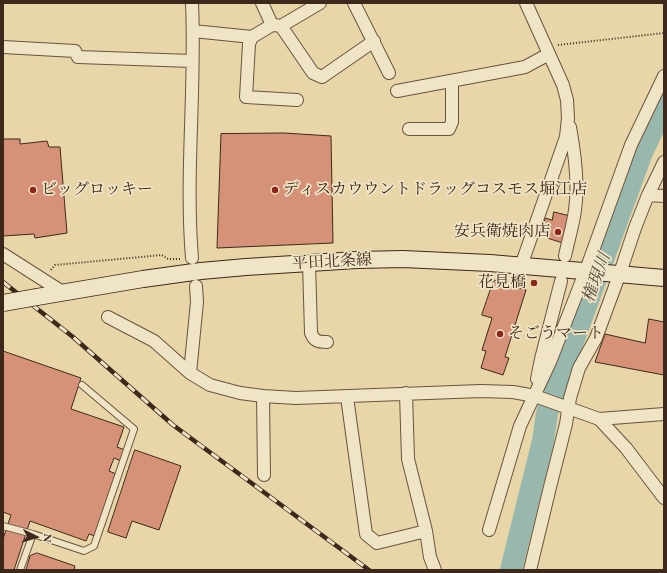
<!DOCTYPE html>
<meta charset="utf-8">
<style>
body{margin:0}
#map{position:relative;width:667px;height:573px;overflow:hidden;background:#e8d5a8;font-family:"EB Garamond",serif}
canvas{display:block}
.frame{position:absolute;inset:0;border:4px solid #3d291b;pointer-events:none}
.north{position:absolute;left:16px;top:517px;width:40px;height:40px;-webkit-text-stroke:3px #f0e4c6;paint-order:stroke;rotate:95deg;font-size:11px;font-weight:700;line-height:16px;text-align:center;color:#3d291b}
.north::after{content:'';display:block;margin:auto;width:14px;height:18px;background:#3d291b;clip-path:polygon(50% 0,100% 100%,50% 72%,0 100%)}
</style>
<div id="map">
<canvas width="667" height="573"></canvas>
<div class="frame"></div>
<div class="north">N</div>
</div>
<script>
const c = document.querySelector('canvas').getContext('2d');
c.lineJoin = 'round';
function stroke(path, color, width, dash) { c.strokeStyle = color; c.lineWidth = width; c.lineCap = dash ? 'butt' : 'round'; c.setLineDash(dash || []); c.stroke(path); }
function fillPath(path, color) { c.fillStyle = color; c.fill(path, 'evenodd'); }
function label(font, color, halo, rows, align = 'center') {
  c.font = font + ' "EB Garamond","Noto Serif JP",serif'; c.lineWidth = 3.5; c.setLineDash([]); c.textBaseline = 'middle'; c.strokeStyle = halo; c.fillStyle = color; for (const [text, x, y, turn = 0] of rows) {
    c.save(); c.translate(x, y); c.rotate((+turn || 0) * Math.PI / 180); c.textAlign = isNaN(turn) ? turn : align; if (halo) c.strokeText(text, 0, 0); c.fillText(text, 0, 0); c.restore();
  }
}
stroke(new Path2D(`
 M511,570L543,441L547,413L641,155L664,105`), '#98b8ad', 22);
const building = new Path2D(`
 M284,133L331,136L333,243L217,248L221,134Z
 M3,139H20V144L47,141L49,147H60L67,233L35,238L34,234L3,236Z
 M554,212L570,216L563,243L547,238L551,225L544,223L545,218L552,220Z
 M494,280L526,290L505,357L509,358L503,375L481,368L486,351L482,350L492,318L482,315Z
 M649,319L664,322V375L595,362L605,334L645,343Z
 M3,351L81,378L71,409L124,427L117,447L125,450L121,461L114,458L109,471L116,474L95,536L89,534L86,541L30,521L14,570H3V539L11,515L3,512Z
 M135,450L181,466L159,530L132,521L126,538L108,532Z
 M37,553L75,566L74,570H26L30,556Z`);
fillPath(building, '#d69278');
stroke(building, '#3d291b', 1);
const lane = new Path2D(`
 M3,526L33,534L84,551L94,546L134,429L82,385
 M20,570L33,534`);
const street = new Path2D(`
 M354,3L389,73
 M274,25L281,26L320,3
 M281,26L313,73L322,77L374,41
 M193,31L252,37L272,25L262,3
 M252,37L249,44L246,97L297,100
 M3,47L75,51L78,57L192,61
 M397,91L525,67L549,54
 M409,129H449L452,122V81
 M648,195L664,196
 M3,254L64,293
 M565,256C568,241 573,226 575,210C579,183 575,154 570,127
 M192,258C185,173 196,88 192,3
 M309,263L311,333C314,341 318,342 327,342
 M521,266L566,137L568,118L567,100L563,85L526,3
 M108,317L154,341L190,373L210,385L240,393L263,396L296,398L481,391L513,392L535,396L599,419L626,448L664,498
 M190,373L197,302L196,286
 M537,379L541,359L561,281
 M406,393L408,459L426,531L430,557L435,570
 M263,396L264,475
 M347,397L366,534L377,543L426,531
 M599,419L664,414
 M489,530L520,426L550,362L586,270L631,145L664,76
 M530,570L550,487L566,424L570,398L579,368L596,338L620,273L635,228L648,195L664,162`);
const secondary = new Path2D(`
 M37,297L143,279L201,271L246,267L357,260L403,259L490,263L664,278`);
stroke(lane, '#68543e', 8);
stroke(street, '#68543e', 14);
stroke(secondary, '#3d291b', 18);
stroke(new Path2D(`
 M558,45L664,33
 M51,270L55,265L162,255L168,259H180`), '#3d291b', 2, [1, 2]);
stroke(lane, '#f0e4c6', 6);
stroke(street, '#f0e4c6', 12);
stroke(secondary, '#f0e4c6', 16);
const rail = new Path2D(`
 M3,282L73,337L173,425L369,570`);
stroke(rail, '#3d291b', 4.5);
stroke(rail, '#f0e4c6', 3, [9]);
const secondaryBridge = new Path2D(`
 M3,303L37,297`);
stroke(secondaryBridge, '#3d291b', 18, []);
stroke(secondaryBridge, '#f0e4c6', 16);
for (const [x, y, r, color] of [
 [33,190,4,"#8f2418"],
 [275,190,4,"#8f2418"],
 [558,232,4,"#8f2418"],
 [534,283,4,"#8f2418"],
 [500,334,4,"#8f2418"]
]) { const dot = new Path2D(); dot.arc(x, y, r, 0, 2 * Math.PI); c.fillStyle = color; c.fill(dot); stroke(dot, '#f0e4c6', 1.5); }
label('16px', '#3d291b', '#f0e4c6', [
 ["ビッグロッキー",41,190],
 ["ディスカウウントドラッグコスモス堀江店",283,190],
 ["安兵衛焼肉店",550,232,"right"],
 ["花見橋",526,283,"right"],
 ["そごうマート",508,334]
], 'left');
label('16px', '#3d291b', '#f0e4c6', [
 ["平田北条線",332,262,-3]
]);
label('italic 17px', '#544d40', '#f0e4c6', [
 ["権現川",597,278,-70]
]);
</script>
